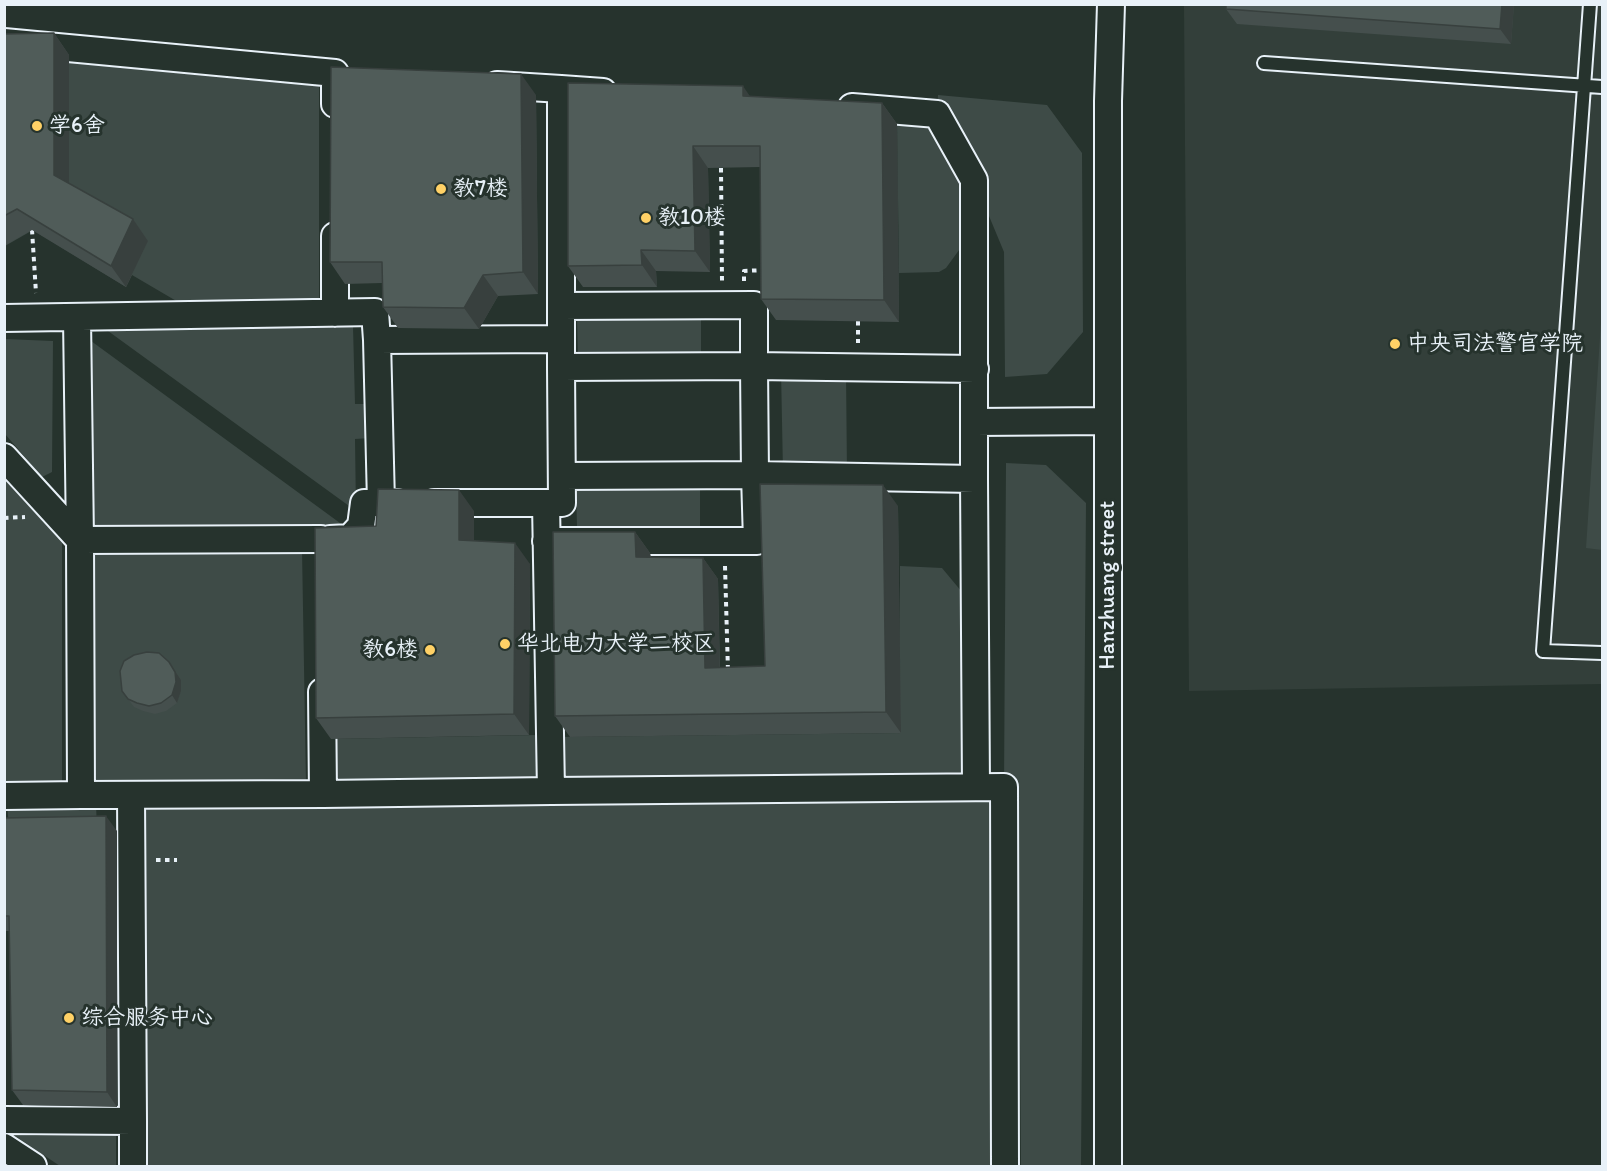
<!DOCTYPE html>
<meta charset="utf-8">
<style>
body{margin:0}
#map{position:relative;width:1607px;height:1171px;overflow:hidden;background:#26332d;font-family:Itim,sans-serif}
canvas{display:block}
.frame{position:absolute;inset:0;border:6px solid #e8f1f8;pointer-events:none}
</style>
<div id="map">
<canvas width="1607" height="1171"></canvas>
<div class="frame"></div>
</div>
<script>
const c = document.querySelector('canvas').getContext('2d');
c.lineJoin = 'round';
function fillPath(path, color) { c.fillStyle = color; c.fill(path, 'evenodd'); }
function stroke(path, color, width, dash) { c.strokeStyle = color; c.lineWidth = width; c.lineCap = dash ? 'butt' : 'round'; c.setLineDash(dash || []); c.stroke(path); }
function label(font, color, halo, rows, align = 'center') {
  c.font = font + ' Itim,"LXGW WenKai TC",sans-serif'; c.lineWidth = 6; c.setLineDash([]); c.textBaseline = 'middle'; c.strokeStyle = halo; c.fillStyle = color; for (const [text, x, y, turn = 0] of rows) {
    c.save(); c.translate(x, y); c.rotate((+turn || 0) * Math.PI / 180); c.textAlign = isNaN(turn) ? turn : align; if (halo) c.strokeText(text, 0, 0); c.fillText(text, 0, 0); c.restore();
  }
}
fillPath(new Path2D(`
 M1184,5H1602V684L1189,691Z`), '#333f3a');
fillPath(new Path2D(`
 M4,51L319,79V306L190,309L132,275L126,287L33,230L5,246Z
 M938,95L1047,105L1082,153L1083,332L1047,374L1005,377L1004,252L974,180L937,114Z
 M897,124L927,126L960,181L962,246L946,268L939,272L899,273Z
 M1602,307V550L1586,548Z
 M701,316V356L578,358L577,318Z
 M353,326L355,404H371V438L355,439L356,511L108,331Z
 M87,338L340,523L329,528H92Z
 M5,339L53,341L52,472L42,477L5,434Z
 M781,371H846L847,474L783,472Z
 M1006,463L1046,465L1086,503L1081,1166H1021L1018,786L1004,787Z
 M4,478L62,543V782H5Z
 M700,485V526L577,527L576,487Z
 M302,549L306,784H93L91,550Z
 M900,566L942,568L962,592L965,778L560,782L559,737L900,733Z
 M537,735V782L332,785L331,739Z
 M989,797L994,1166H142L140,802Z
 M96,803L97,831L9,826L7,805Z
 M116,1135V1166H60L15,1136Z`), '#3e4b47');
const lane = new Path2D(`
 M1590,4L1543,651L1602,653
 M1264,63L1602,87`);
const street = new Path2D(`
 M4,42L335,73V104
 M561,89L603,92
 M561,306L754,305V366L975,369
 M335,313V236
 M4,318L375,312L377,340L561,339V89L497,85
 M77,318L80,540L321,539
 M561,339V367L754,366L755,475L562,476
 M377,340L381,503H397
 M975,422L1108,421
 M4,457L80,540L81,795L323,794
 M974,479L976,787
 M434,503H562L561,367
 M546,503L551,791L1004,787L1005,1166
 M330,539L350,538L361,526L364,503H381
 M546,541H757L755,475L974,479V180L937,114L852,107
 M322,692L323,794L551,791
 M4,796L81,795
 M131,796L133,1121
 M4,1120L133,1121V1166
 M4,1147L33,1166
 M1108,1166V101L1111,4`);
stroke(lane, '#e8f1f8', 16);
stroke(street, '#e8f1f8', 30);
stroke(new Path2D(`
 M721,168L722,281
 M32,230L36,293
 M744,281V271L765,270
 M858,321V343
 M4,518L25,517
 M725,566L728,672
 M156,860H177`), '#e8f1f8', 4, [4.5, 4.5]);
stroke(lane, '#26332d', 12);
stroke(street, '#26332d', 26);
fillPath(new Path2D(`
 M1514,4L1511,44L1237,24L1226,9Z
 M54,33L69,55V184L133,219L148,241L126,287L32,230L4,246V34Z
 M568,83L751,97L882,103L897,124L899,322L776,320L761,299L760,167L708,168L710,272L656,271L657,287H583L568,266Z
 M536,95L538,294L498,296L479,329L398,328L383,307L382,283L345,284L330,262Z
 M898,506L901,733L570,737L555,716L635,532L650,553L651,557L703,558L718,579L720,668L765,666Z
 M474,511V541L530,564L529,735L331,739L316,718L376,526Z
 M169,662L181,680V691L177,703L166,711L155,714L143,711L134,707L122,691Z
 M4,818L117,831V1107L23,1105L12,1090L9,931H4Z`), '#454f4d');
fillPath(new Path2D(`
 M1502,4H1514L1511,44L1500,29Z
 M54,33L69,55V197L54,175Z
 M521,74L536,95L538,294L523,272Z
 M743,86L758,108L743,96Z
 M882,103L897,124L899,322L884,300Z
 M693,146L708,168L710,272L695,251Z
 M133,219L148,241L126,287L111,266Z
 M641,250L656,271L657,287L642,265Z
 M483,275L498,296L479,329L464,308Z
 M883,485L898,506L901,733L886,712Z
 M459,490L474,511V561L459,540Z
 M4,527L6,557L4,559Z
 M635,532L650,553L651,579L636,557Z
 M515,543L530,564L529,735L514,714Z
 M703,558L718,579L720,689L705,668Z
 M169,662L181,680V691L177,703L172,695Z
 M106,816L117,831V1107L107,1092Z`), '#38403e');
const building = new Path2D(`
 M1226,4H1502L1500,29L1226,9Z
 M54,33V175L133,219L111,266L17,209L4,216V34Z
 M331,67L521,74L523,272L483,275L464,308L383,307L382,262H330Z
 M568,83L743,86V96L882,103L884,300L761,299L760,146H693L695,251L641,250L642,265L568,266Z
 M760,484L883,485L886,712L555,716L553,532H635L636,557L703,558L705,668L765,666Z
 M378,489L459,490V540L515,543L514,714L316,718L315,528L376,526Z
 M147,652L159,653L169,662L175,672L176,682L172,695L161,703L149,706L137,703L128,699L122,691L120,671L124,661L134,655Z
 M106,816L107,1092L12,1090L9,916H4V818Z`);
fillPath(building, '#505c59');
stroke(building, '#38403e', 1.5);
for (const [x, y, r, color] of [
 [37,126,6,"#ffd166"],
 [441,189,6,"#ffd166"],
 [646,218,6,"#ffd166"],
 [1395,344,6,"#ffd166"],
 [505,644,6,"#ffd166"],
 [430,650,6,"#ffd166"],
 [69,1018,6,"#ffd166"]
]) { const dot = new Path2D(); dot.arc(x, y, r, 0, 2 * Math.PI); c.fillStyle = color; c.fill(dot); stroke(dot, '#26332d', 2); }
label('22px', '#e8f1f8', '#26332d', [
 ["学6舍",49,126],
 ["教7楼",453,189],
 ["教10楼",658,218],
 ["中央司法警官学院",1407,344],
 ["华北电力大学二校区",517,644],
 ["教6楼",418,650,"right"],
 ["综合服务中心",81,1018]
], 'left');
label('22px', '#e8f1f8', '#26332d', [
 ["Hanzhuang street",1108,585,-90]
]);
</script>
